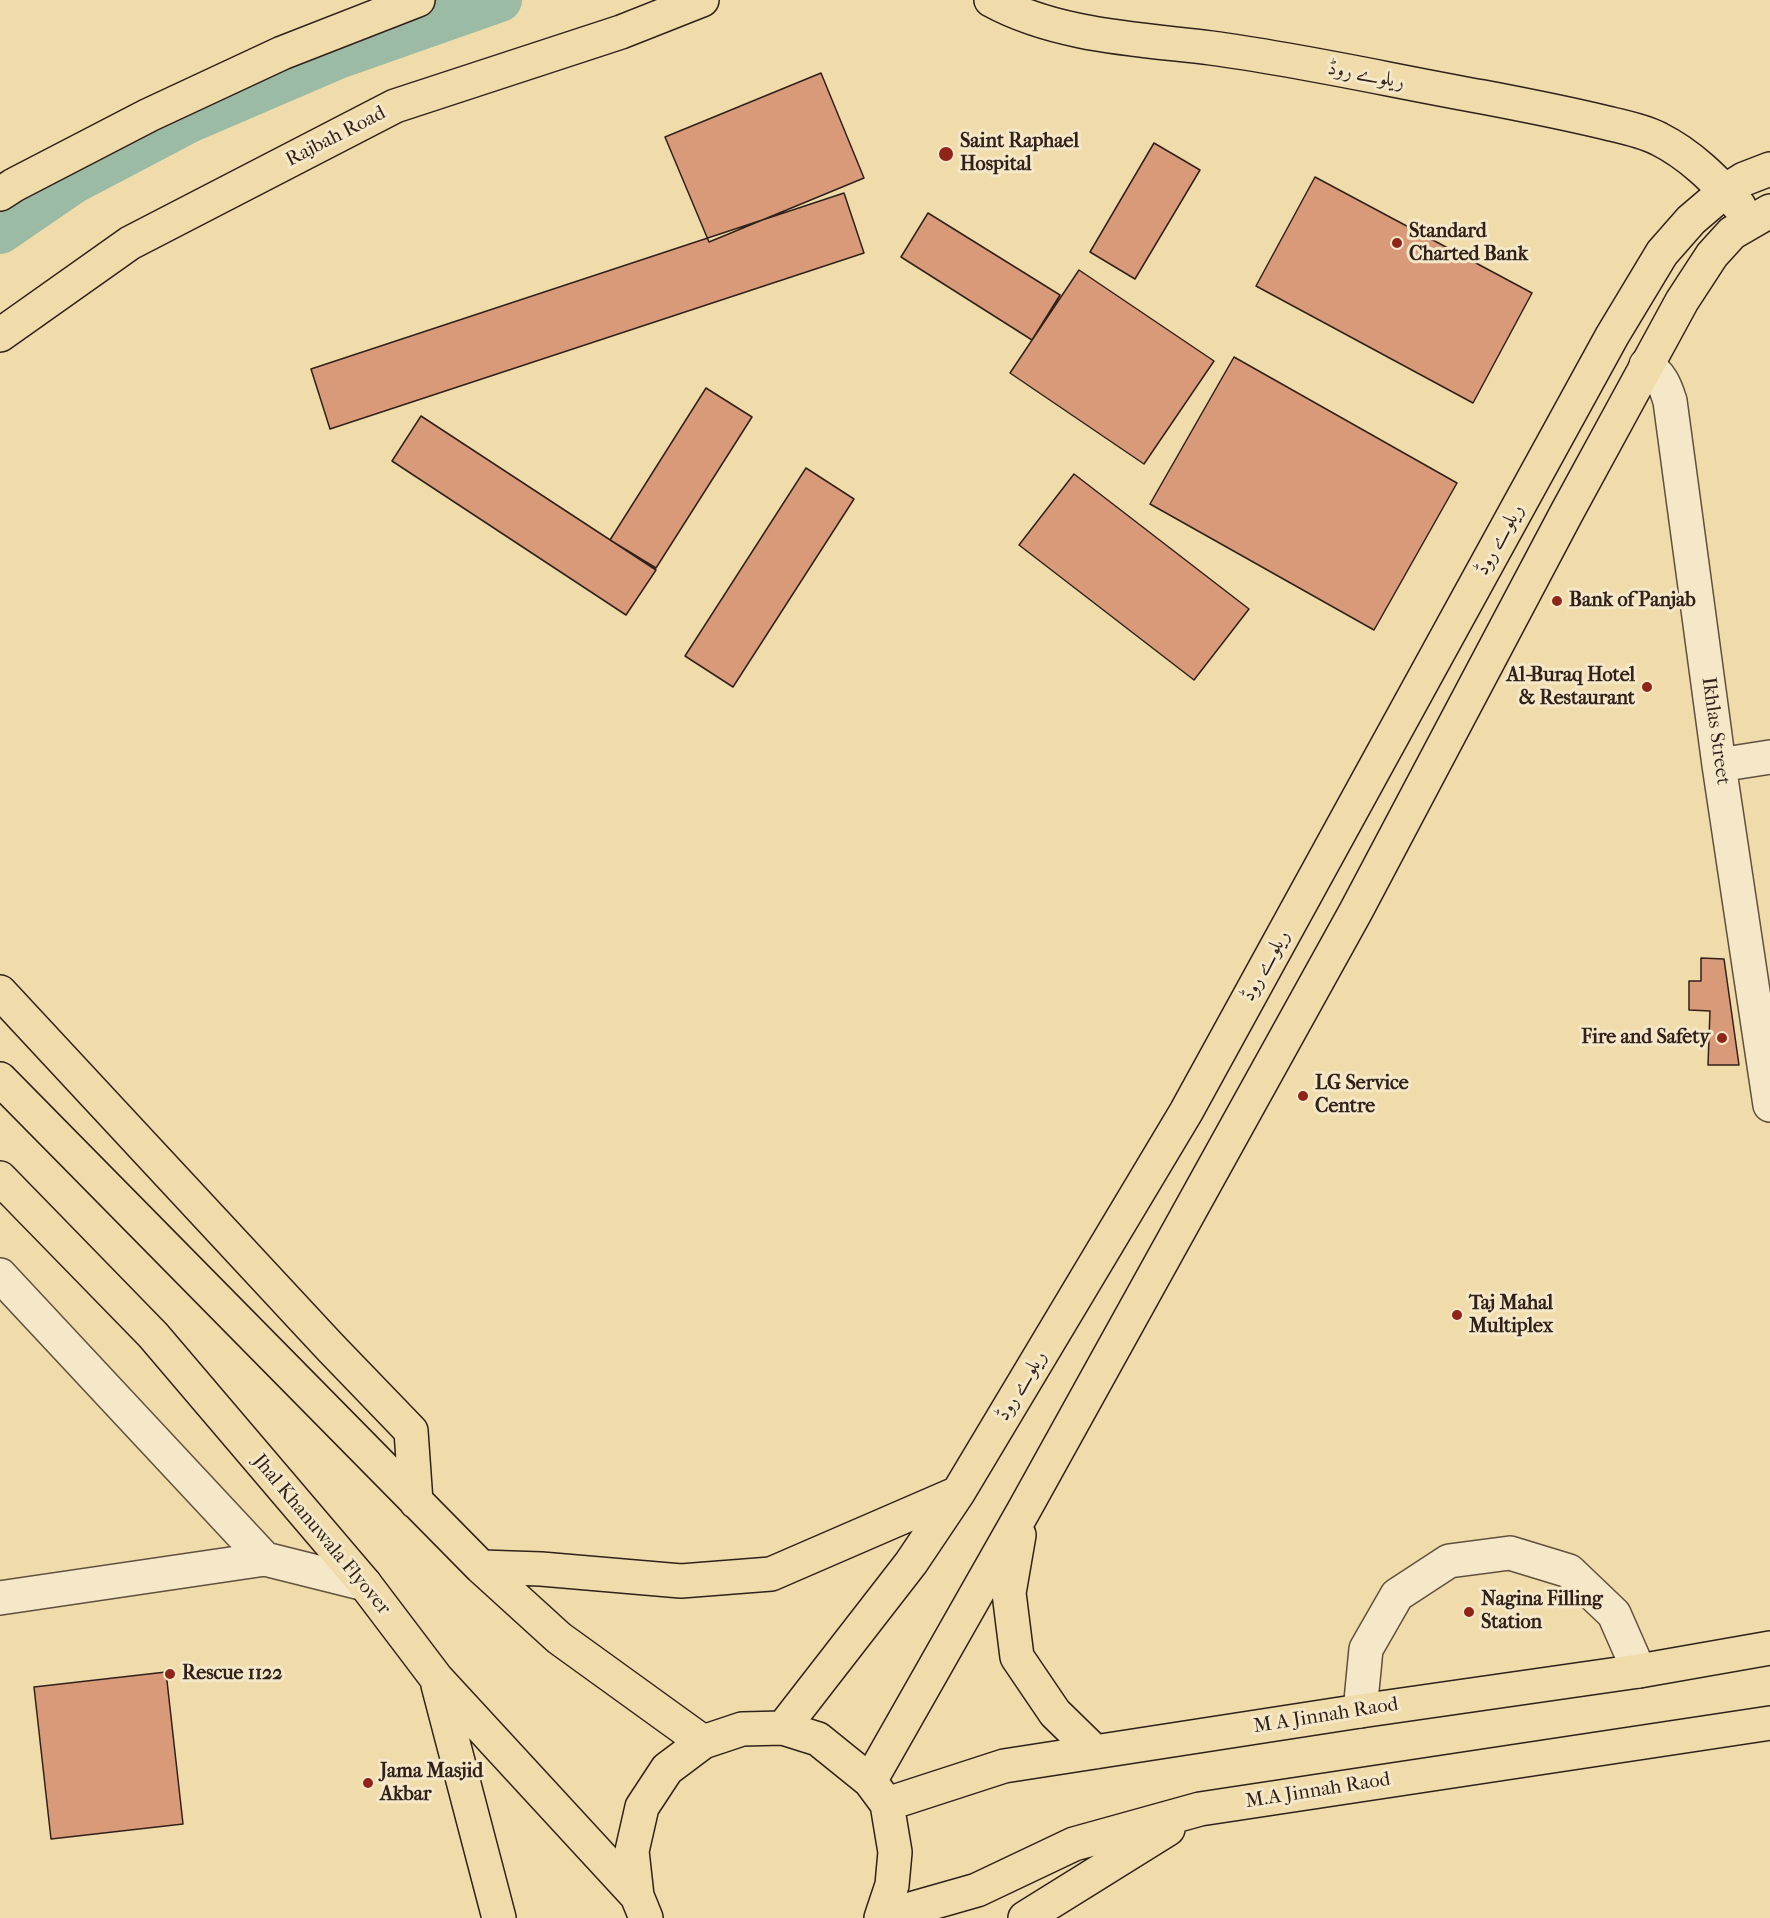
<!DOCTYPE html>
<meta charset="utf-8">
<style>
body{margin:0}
canvas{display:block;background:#f0dbaa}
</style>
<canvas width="1770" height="1918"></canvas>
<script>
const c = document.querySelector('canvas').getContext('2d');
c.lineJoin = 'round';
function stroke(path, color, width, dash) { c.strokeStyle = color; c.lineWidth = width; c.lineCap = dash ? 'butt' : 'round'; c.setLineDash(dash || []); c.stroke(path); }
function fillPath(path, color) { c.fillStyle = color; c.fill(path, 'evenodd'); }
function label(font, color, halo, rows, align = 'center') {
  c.font = font + ' "IM FELL French Canon",Amiri,serif'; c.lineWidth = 6; c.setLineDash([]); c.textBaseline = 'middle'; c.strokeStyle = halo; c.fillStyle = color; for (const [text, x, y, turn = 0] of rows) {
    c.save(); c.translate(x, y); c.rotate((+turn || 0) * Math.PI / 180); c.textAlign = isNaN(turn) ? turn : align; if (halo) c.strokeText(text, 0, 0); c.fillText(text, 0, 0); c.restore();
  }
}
stroke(new Path2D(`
 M0,232L73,182L189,121L338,57L500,0`), '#9bbba5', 44);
const building = new Path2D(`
 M821,73L864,178L709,242L665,137Z
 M1154,143L1200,170L1135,279L1090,252Z
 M1315,177L1532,293L1473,403L1256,286Z
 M844,193L864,253L330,429L311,369Z
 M928,213L1060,295L1032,340L901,257Z
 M1079,270L1214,361L1144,464L1010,373Z
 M1234,357L1457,483L1374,630L1150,504Z
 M706,388L752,417L656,568L610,540Z
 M421,416L656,570L626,615L392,461Z
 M806,468L854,499L733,687L685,656Z
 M1074,474L1249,609L1194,680L1019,545Z
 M1701,958L1724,959L1739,1065H1708L1710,1011L1689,1010V981H1701Z
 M166,1672L183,1824L51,1839L34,1687Z`);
fillPath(building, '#d89a78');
stroke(building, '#30211a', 1.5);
const minor = new Path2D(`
 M1646,365C1661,375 1665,385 1670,401L1719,765L1770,1105
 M1719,765L1770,757
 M0,1275L265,1559
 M0,1598L265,1559L365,1584
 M1360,1711L1366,1649L1397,1595L1449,1561L1510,1553L1569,1571L1614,1614L1639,1671`);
const major = new Path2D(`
 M991,0C1057,36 1137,39 1211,48C1302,60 1393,81 1483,97C1525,105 1566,113 1607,123C1624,127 1644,131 1659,139C1691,155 1715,180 1739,206
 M0,194L14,185L149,115L282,53L418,0
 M0,335L130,243L395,106L621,32L702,0
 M0,992L330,1347L411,1431L416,1502
 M0,1079L481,1567L559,1638L703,1742
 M0,1178L153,1335L365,1584L437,1679L637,1896
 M1019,1535L1009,1593L1017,1657L1055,1713L1095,1752
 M481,1567L541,1569L681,1581L771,1574L958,1493
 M438,1685L499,1918
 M783,1728L911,1563L958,1493L1186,1112L1612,336L1662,253L1691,220L1725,191L1744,179L1770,169
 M870,1781L1024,1510L1356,911L1566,514L1682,301L1712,255L1732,233L1770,211
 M887,1804L1004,1766L1360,1711L1639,1671L1770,1648
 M882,1917L977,1890L1074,1844L1200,1809L1770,1723
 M646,1918L637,1896L632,1851L642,1807L667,1769L703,1742L742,1729L783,1728L818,1739L870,1781L887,1804L895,1852L892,1885L881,1918
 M1025,1918L1168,1829`);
stroke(minor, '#60503e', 36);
stroke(major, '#30211a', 36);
stroke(minor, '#f5e8c8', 33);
stroke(major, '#f0dbaa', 33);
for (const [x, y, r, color] of [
 [946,154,8,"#8f2418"],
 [1397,243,6,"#8f2418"],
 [1557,601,6,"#8f2418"],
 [1647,687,6,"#8f2418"],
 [1722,1038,6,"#8f2418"],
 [1303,1096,6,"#8f2418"],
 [1457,1315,6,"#8f2418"],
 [1469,1612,6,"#8f2418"],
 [170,1674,6,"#8f2418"],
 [368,1783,6,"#8f2418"]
]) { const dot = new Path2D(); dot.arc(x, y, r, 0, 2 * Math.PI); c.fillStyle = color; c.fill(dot); stroke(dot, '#f5e8c8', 2); }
label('20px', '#30211a', '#f5e8c8', [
 ["ریلوے روڈ",1366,76,11],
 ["Rajbah Road",336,137,-27],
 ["ریلوے روڈ",1500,540,-61],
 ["Ikhlas Street",1715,731,82],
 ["ریلوے روڈ",1266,966,-61],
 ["ریلوے روڈ",1022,1386,-59],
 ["Jhal Khanuwala Flyover",321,1535,50],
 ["M A Jinnah Raod",1326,1716,-9],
 ["M.A Jinnah Raod",1318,1791,-9]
]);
label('bold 20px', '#30211a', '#f5e8c8', [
 ["Saint Raphael",960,142],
 ["Hospital",960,165],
 ["Standard",1409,232],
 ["Charted Bank",1409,255],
 ["Bank of Panjab",1569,601],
 ["Al-Buraq Hotel",1635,676,"right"],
 ["& Restaurant",1635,699,"right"],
 ["Fire and Safety",1710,1038,"right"],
 ["LG Service",1315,1084],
 ["Centre",1315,1107],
 ["Taj Mahal",1469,1304],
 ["Multiplex",1469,1327],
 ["Nagina Filling",1481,1600],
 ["Station",1481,1623],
 ["Rescue 1122",182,1674],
 ["Jama Masjid",380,1772],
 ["Akbar",380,1795]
], 'left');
</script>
